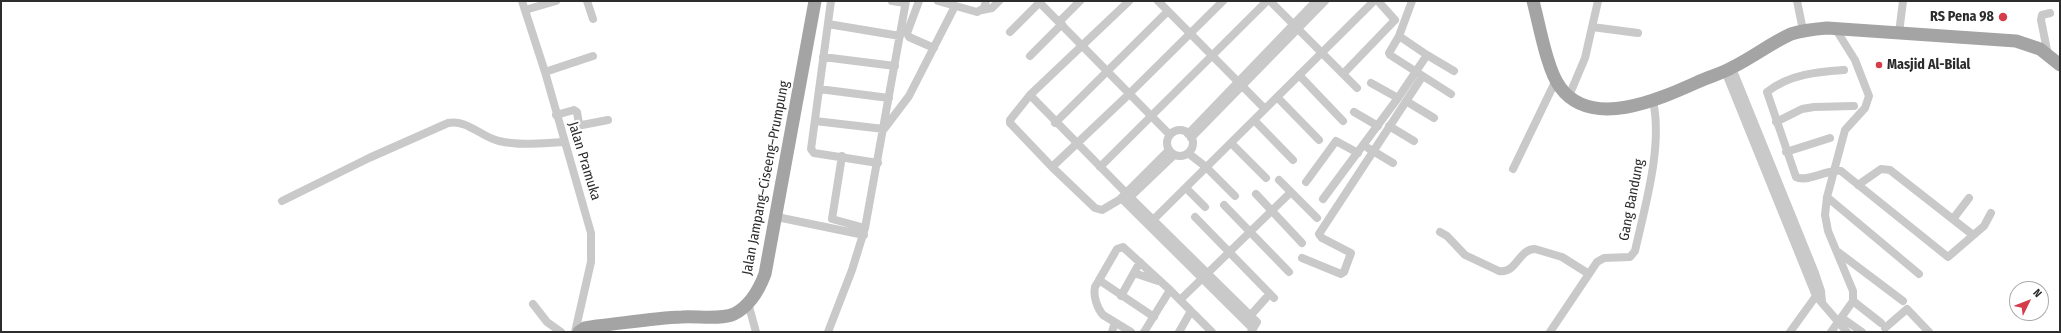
<!DOCTYPE html>
<meta charset="utf-8">
<style>
body{margin:0}
#map{position:relative;width:2061px;height:333px;overflow:hidden;background:#fff;font-family:"Fira Sans Condensed",sans-serif}
canvas{display:block}
.frame{position:absolute;inset:0;border:2px solid #2c2c2c;pointer-events:none}
.north{position:absolute;left:2009px;top:281px;width:40px;height:40px;box-sizing:border-box;background:#fff;border:1px solid #ababab;border-radius:50%;rotate:47deg;font-size:11px;font-weight:700;line-height:16px;text-align:center;color:#2c2c2c}
.north::after{content:'';display:block;margin:auto;width:14px;height:18px;background:#d53d4a;clip-path:polygon(50% 0,100% 100%,50% 72%,0 100%)}
</style>
<div id="map">
<canvas width="2061" height="333"></canvas>
<div class="frame"></div>
<div class="north">N</div>
</div>
<script>
const c = document.querySelector('canvas').getContext('2d');
c.lineJoin = 'round';
function stroke(path, color, width, dash) { c.strokeStyle = color; c.lineWidth = width; c.lineCap = dash ? 'butt' : 'round'; c.setLineDash(dash || []); c.stroke(path); }
function label(font, color, halo, rows, align = 'center') {
  c.font = font + ' "Fira Sans Condensed",sans-serif'; c.lineWidth = 4; c.setLineDash([]); c.textBaseline = 'middle'; c.strokeStyle = halo; c.fillStyle = color; for (const [text, x, y, turn = 0] of rows) {
    c.save(); c.translate(x, y); c.rotate((+turn || 0) * Math.PI / 180); c.textAlign = isNaN(turn) ? turn : align; if (halo) c.strokeText(text, 0, 0); c.fillText(text, 0, 0); c.restore();
  }
}
stroke(new Path2D(`
 M522,1L545,72L591,233V262L575,332
 M587,1L593,19
 M831,1L811,149L814,153L878,163
 M892,1L905,3
 M919,1L907,33L909,37L934,48
 M938,1L977,12L984,8L986,1
 M1038,1L1170,135
 M1158,1L1265,109
 M1270,1L1357,88
 M1797,1L1803,30
 M525,10L556,1
 M982,10L992,8L999,1
 M1059,22L1080,1
 M828,24L900,36
 M1592,27L1638,33
 M1010,32L1040,2
 M1899,33L1903,1
 M1399,36L1389,53L1390,55L1451,94
 M1427,55L1454,71
 M2048,55L2041,20L2042,15L2050,13
 M1030,56L1062,24
 M823,57L895,66
 M1732,68L1815,273L1821,291L1822,302
 M1844,70C1817,72 1789,74 1767,92L1796,177C1806,183 1827,169 1841,171L1948,257L1984,226L1991,213
 M1725,71L1816,296L1847,332
 M545,72L593,56
 M1343,74L1395,20L1378,1
 M1299,75L1343,121
 M1371,83L1398,98
 M819,89L889,98
 M1030,95L1130,197L1127,200
 M1569,96L1585,58L1598,1
 M1277,97L1319,140
 M1406,101L1434,118
 M1354,112L1378,126
 M556,115L574,110L577,112L579,124L582,125L608,120
 M1254,120L1293,160
 M815,121L884,129L909,96L955,6
 M1776,122L1802,109L1814,107L1854,106
 M1055,123L1168,11
 M1389,126L1414,141
 M1167 143a13 13 0 1 1 26 0a13 13 0 1 1-26 0Z
 M1188,134L1316,1
 M1191,138L1325,1
 M1231,143L1266,178
 M1368,148L1393,163
 M1786,152L1830,138
 M1188,153L1206,167L1235,196
 M1174,155L1130,197L1257,322L1251,332
 M842,156L832,219L865,228L906,1
 M1052,167L1126,97L1223,1
 M1100,167L1267,1
 M1513,169L1556,80
 M1279,180L1317,218
 M1306,182L1336,141L1358,153
 M1858,185L1881,169L1890,170L1973,235
 M1186,188L1205,207
 M1256,194L1302,243
 M1122,197L1169,150
 M1827,197L1919,274
 M1121,198L1253,329
 M1323,199L1398,98L1427,55L1399,36L1412,1
 M1119,200L1102,210L1095,208L1052,167L1010,123V120L1030,95L1129,1
 M282,201L369,158L448,123C467,119 481,137 499,141C521,146 543,143 565,142
 M1224,205L1289,272
 M777,217L864,235
 M1195,217L1274,298
 M1953,219L1969,198
 M1153,220L1374,1
 M1440,232L1447,236L1465,255L1499,271C1517,274 1518,249 1535,249L1562,257L1589,274
 M1838,252L1903,301
 M1302,258L1341,274L1344,272L1351,253L1322,238L1319,234L1422,77
 M1134,273L1158,281
 M1099,280L1154,317
 M1121,296L1140,262
 M1180,300L1291,192
 M1853,301L1881,323
 M748,303L756,332
 M533,304L547,322L561,332
 M1250,316L1266,298
 M1842,318L1862,332
 M1885,328L1907,309L1929,332
 M828,332L852,270L865,228
 M1112,332L1115,322
 M1131,332L1103,315C1097,308 1093,296 1095,287L1117,249L1123,247L1170,290L1212,332
 M1144,332L1170,290
 M1179,332L1191,311
 M1550,332L1597,262L1604,258L1630,257L1635,251C1645,206 1663,146 1653,101
 M1790,332L1816,296
 M1831,332L1853,301V291L1828,231L1825,215L1827,197L1845,130L1865,108L1869,96L1855,60L1835,28`), '#c9c9c9', 8);
stroke(new Path2D(`
 M1533,1C1539,23 1547,70 1560,87C1592,131 1662,98 1700,81C1711,76 1723,73 1733,67C1753,57 1771,43 1791,34C1803,30 1815,29 1827,28L2016,41L2040,49L2060,65
 M579,332L585,328L597,326C625,323 654,318 682,317C698,316 720,320 734,314C750,306 759,290 765,274L815,1`), '#a4a4a4', 13);
for (const [x, y, r, color] of [
 [2003,17,5,"#d53d4a"],
 [1879,65,4,"#d53d4a"]
]) { const dot = new Path2D(); dot.arc(x, y, r, 0, 2 * Math.PI); c.fillStyle = color; c.fill(dot); stroke(dot, '#fff', 1.5); }
label('bold 14px', '#2c2c2c', '#fff', [
 ["RS Pena 98",1994,17],
 ["Masjid Al-Bilal",1887,65,"left"]
], 'right');
label('14px', '#2c2c2c', '#fff', [
 ["Jalan Pramuka",584,161,73],
 ["Jalan Jampang–Ciseeng–Prumpung",766,178,-79],
 ["Gang Bandung",1632,200,-79]
]);
</script>
